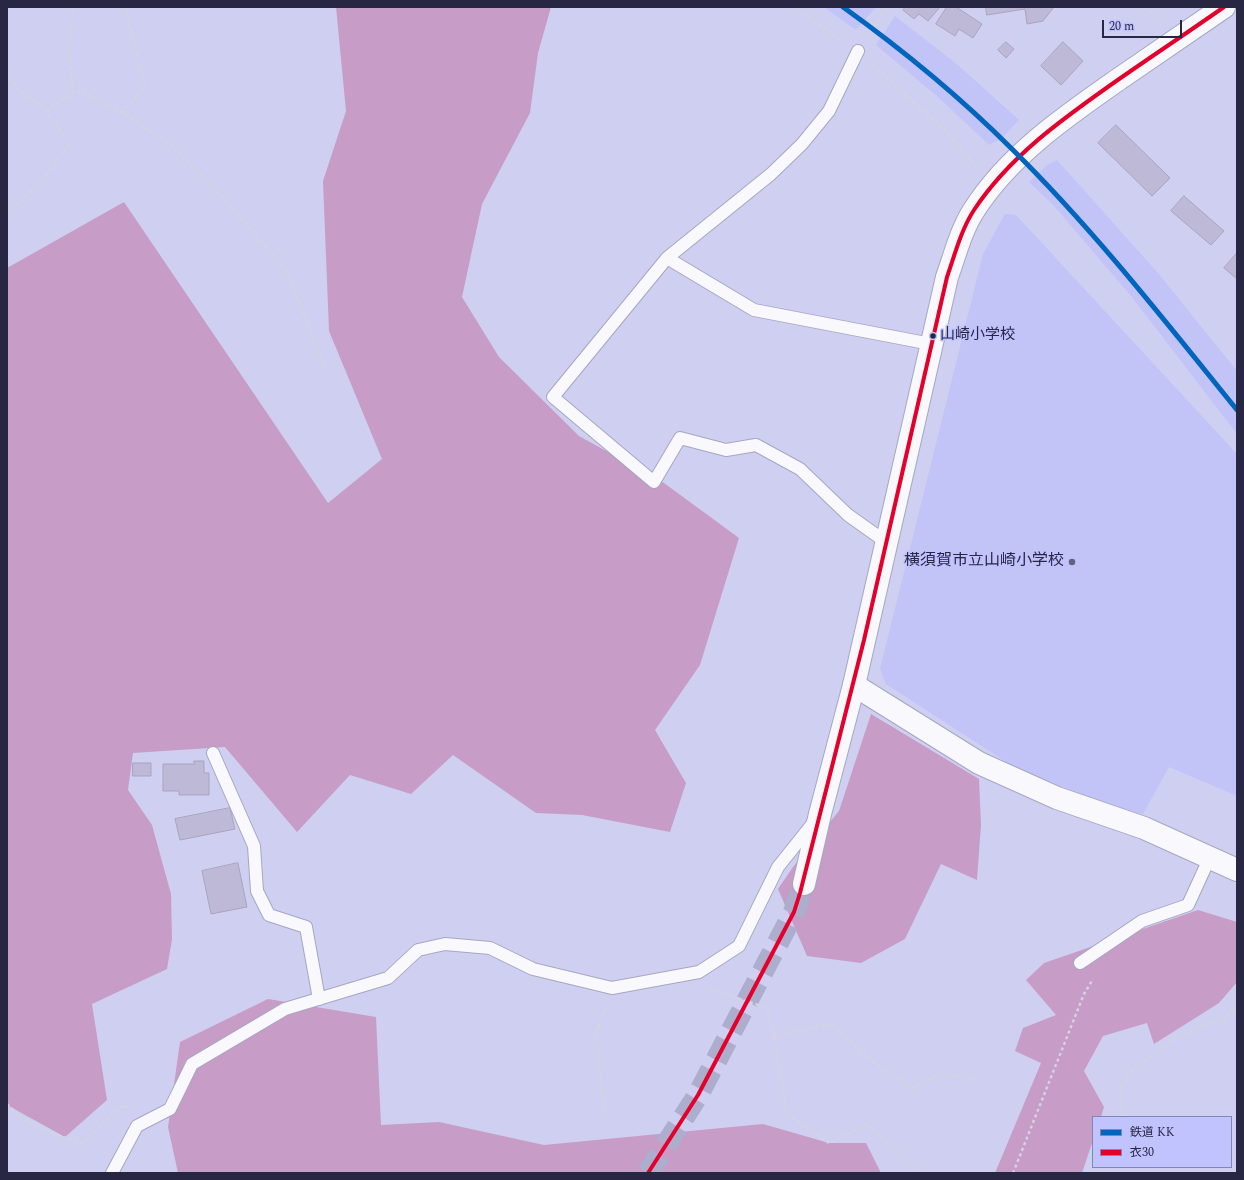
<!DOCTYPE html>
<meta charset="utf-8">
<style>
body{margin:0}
#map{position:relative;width:1244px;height:1180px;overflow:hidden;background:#cfd0f1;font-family:Spectral,"Noto Sans JP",serif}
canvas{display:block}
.frame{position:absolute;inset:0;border:8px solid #272743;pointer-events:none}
.legend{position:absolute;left:1092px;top:1116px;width:140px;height:52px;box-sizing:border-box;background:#c1c3ff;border:1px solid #8385b4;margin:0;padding:5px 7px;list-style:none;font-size:12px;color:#272743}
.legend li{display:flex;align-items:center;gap:8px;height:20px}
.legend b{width:20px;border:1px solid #8385b4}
.scale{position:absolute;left:1102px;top:20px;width:80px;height:18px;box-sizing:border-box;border:2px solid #272743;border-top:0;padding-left:5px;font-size:12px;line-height:14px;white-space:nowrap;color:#272743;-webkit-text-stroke:3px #c1c3ff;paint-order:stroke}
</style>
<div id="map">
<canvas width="1244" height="1180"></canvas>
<div class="frame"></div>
<ul class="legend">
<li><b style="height:5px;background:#0065bd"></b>鉄道 KK</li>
<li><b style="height:5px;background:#e4002b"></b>衣30</li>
</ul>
<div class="scale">20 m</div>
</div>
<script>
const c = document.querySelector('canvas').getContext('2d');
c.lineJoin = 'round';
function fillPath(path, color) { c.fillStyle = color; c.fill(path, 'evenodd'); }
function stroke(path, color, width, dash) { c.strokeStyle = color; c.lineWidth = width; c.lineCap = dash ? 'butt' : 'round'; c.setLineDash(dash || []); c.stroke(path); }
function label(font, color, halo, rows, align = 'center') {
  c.font = font + ' Spectral,"Noto Sans JP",serif'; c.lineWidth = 3; c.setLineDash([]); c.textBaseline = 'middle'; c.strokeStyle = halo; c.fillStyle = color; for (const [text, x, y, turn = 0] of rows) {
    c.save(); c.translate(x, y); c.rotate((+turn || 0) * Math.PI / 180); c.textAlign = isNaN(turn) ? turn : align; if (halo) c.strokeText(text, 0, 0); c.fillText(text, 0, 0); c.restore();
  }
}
fillPath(new Path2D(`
 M824,7H876L856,30Z
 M895,16L958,65L1019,120L1001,139L989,145L938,97L876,45Z
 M1057,160L1158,273L1237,371V434L1131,296L1054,206L1029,182L1047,165Z
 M1005,214L1016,215L1237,454V796L1169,767L1143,814L1120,810L1014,767L886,684L880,669L983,254Z`), '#c2c3f6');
fillPath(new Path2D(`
 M336,7H551L538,53L530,113L482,204L462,297L499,357L579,436L664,483L739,538L700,665L655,730L686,783L670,832L582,815L536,813L453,755L411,794L350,775L297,832L225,747L133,753L128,790L152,825L171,894L172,939L167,969L92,1004L107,1100L65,1137L7,1105V268L124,202L328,503L382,459L329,331L323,181L346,111Z
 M871,714L979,779L981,825L977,880L941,864L905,939L861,963L807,956L778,889L793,867L839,811Z
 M1198,910L1237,922V982L1219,1003L1154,1044L1147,1023L1103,1036L1084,1071L1104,1107L1101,1117H1093V1140L1082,1173H995L1041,1063L1015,1051L1023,1028L1056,1015L1026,980L1044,963Z
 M268,999L376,1017L381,1125L439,1122L544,1145L763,1124L829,1143H866L881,1173H178L168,1127L180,1042Z`), '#c79cc6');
const building = new Path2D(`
 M906,7H940L928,21L919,14L914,19L903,10Z
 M947,7H956L982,24L973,38L959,29L955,36L936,24Z
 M986,7H1054L1043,21L1027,24L1025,9L987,15Z
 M1006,42L1014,49L1006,58L998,50Z
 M1063,42L1083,61L1061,85L1041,66Z
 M1116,125L1170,178L1152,196L1098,143Z
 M1184,196L1224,231L1211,245L1171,211Z
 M1237,253V279L1224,268Z
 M194,761H204V773H209V795H179V791H163V764H194Z
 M133,763H151V776H133Z
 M230,808L235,829L180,840L175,819Z
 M238,863L247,907L211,914L202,871Z`);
fillPath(building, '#beb9d7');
stroke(building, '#a8a3bf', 1);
stroke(new Path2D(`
 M648,1173L698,1095L794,912L804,884`), '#adaece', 22, [22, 11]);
const service = new Path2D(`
 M858,51L829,111L802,144L771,174L667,258L553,397L654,482L680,438L726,450L756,445L800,469L848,515L886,542
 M667,258L754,310L931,344
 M213,753L254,846L257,891L269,915L306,927L319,999
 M1080,963L1142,921L1188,905L1210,857
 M112,1173L137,1126L170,1109L192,1064L285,1009L388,978L418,950L445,944L490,948L533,969L612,988L699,972L739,946L778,867L814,822`);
const minor = new Path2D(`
 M854,685L979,763L1057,798L1144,828L1237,870`);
const tertiary = new Path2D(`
 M804,884L820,814L854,685L947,277C955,255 961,230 974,210C1009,155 1066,116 1119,79C1154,55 1189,31 1224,7`);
stroke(service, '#a6a6c3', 14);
stroke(minor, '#a6a6c3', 24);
stroke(tertiary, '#a6a6c3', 24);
stroke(new Path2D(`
 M73,7L69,49L73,93H85L123,113L170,143L237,213L287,272L324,365
 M794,7L841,40
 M1145,7L1161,21
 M868,36L887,7
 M873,65L947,133L977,167
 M7,73C14,90 32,101 48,109L73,93
 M123,113L145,85L125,7
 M7,213L41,182L69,144L50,116L48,109
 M710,989L767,1008L774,1036L787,1114L829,1143L867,1124L915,1169L913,1173
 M605,1007L596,1032L605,1115
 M774,1036L831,1024L882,1069L913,1088L942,1074L981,1079
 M7,1104L23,1119L56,1135L83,1143L123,1105L128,1109
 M1122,1117L1121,1087L1128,1074L1171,1041L1204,1025L1224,1020L1237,1003
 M1013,1173L1084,994L1093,979
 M1099,1173L1102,1167`), '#d4d4df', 2.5, [3, 3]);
stroke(service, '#f8f8fd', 12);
stroke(minor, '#f8f8fd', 22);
stroke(tertiary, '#f8f8fd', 22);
stroke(new Path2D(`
 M648,1173L698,1095L794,912L800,893L864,640L947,277C955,254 961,230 974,210C1009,157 1061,120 1112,84C1149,58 1187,33 1224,7`), '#e4002b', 4);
stroke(new Path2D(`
 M843,7C903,50 960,97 1012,149C1094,230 1165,321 1237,410`), '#0065bd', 5);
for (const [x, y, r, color] of [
 [933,336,3.5,"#272743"],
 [1072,562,4,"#626280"]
]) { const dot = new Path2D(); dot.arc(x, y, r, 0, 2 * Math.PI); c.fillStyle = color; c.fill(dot); stroke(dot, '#c1c3ff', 1.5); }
label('15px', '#272743', '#c1c3ff', [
 ["山崎小学校",940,336]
], 'left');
label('16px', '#272743', '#c1c3ff', [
 ["横須賀市立山崎小学校",1064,562]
], 'right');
</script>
